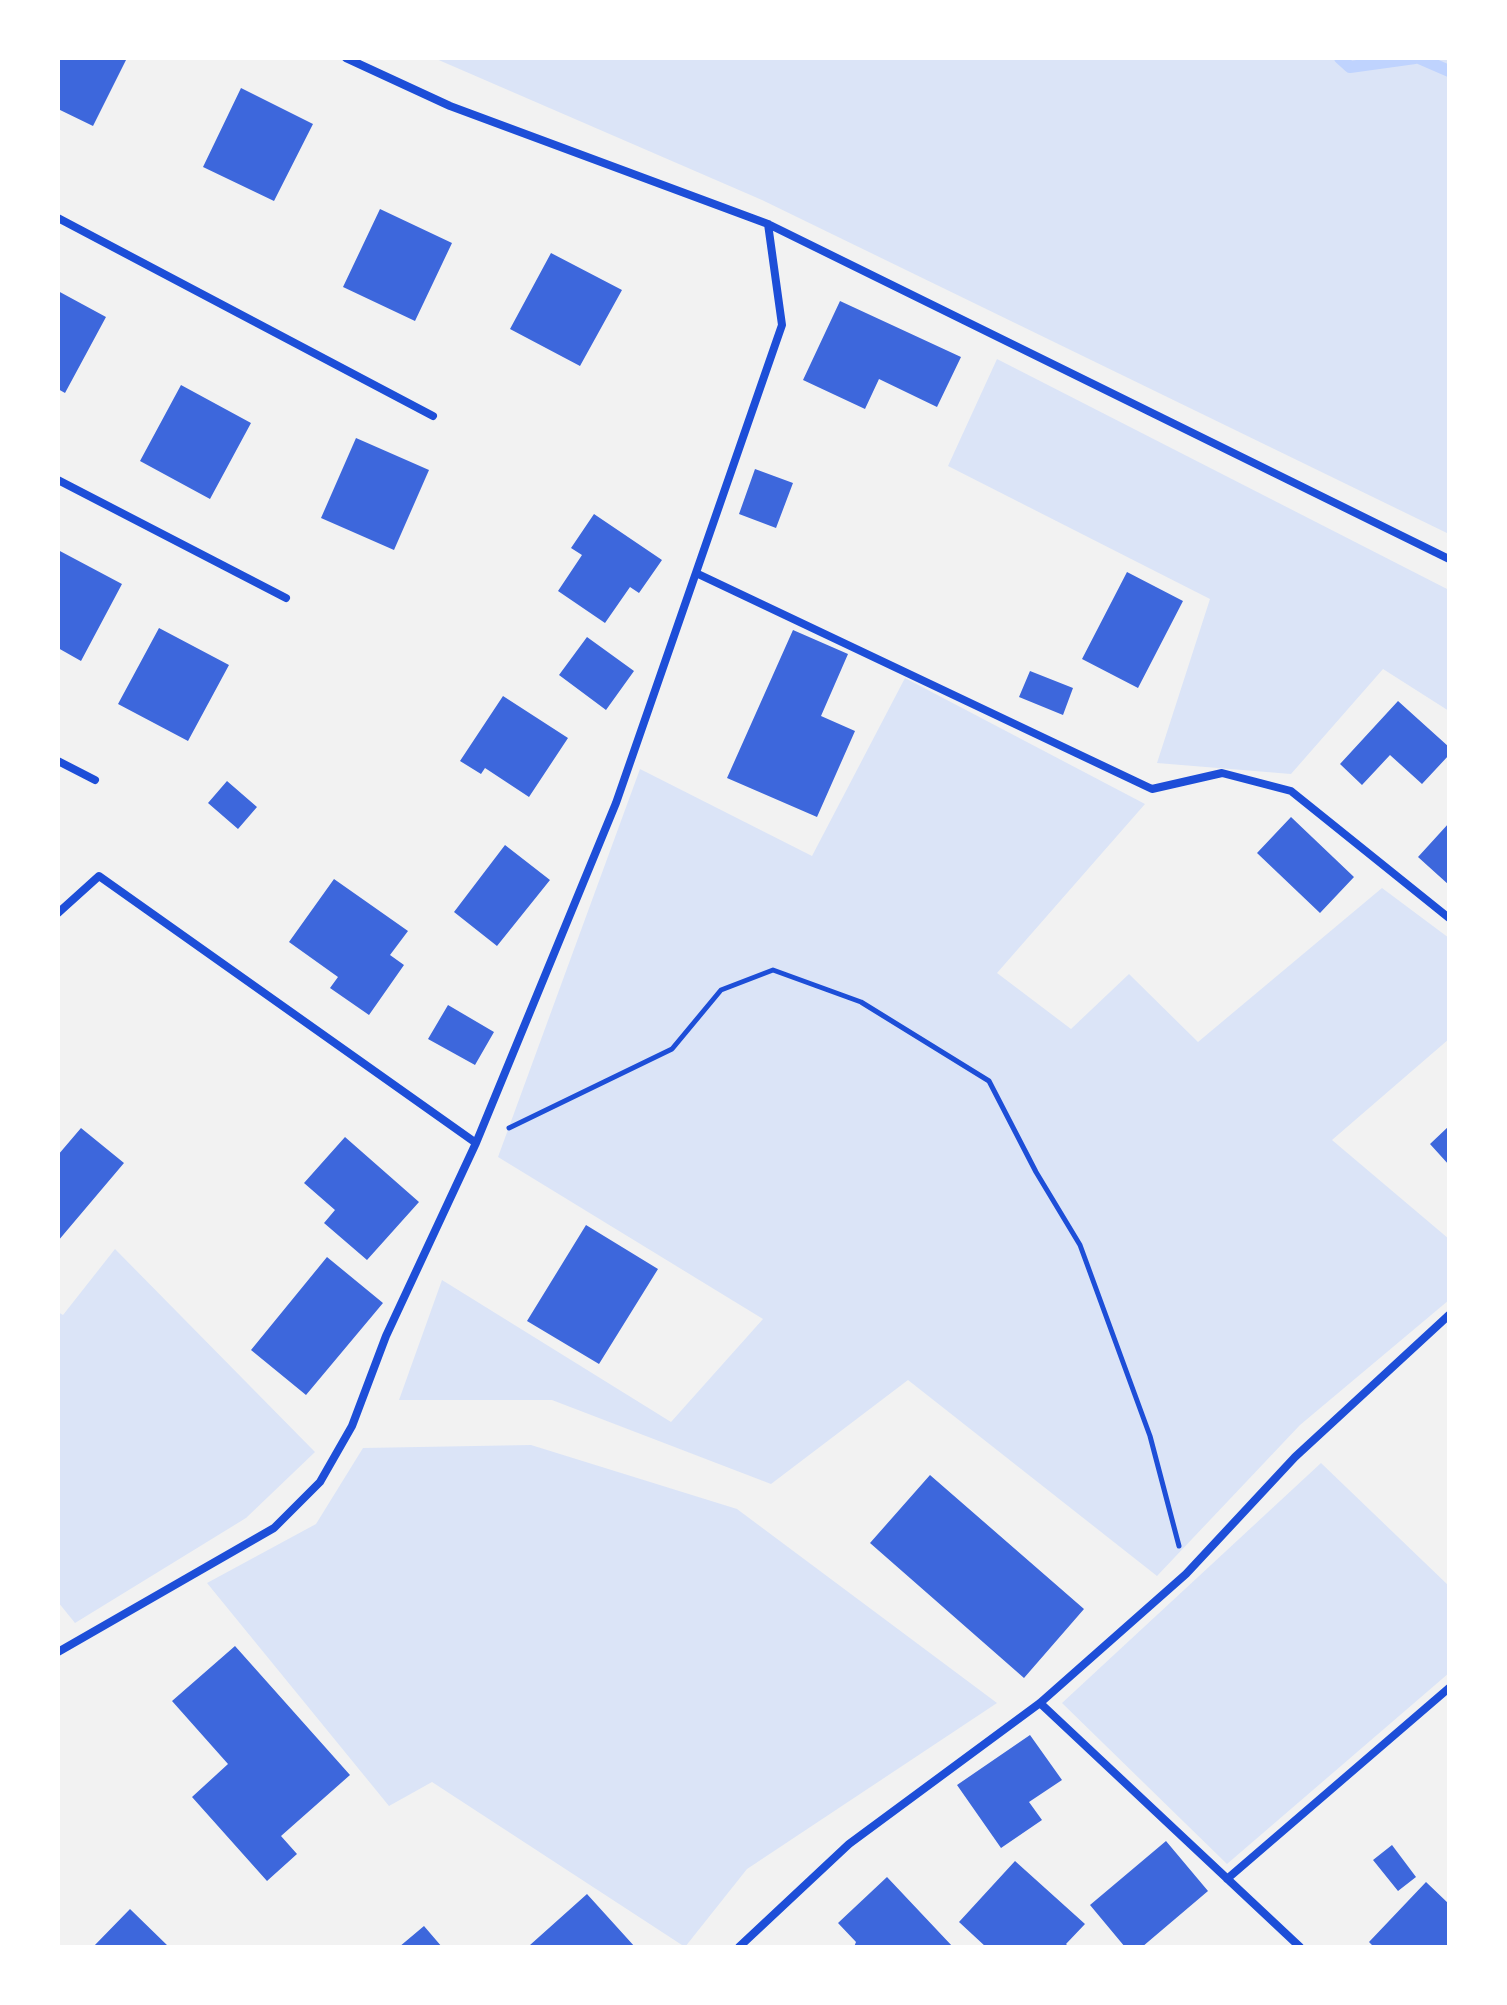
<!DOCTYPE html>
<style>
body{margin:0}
#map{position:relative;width:1507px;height:2005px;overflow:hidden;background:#f2f2f2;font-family:"Space Grotesk",sans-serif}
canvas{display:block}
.frame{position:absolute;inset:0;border:60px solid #fff;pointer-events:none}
</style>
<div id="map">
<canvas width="1507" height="2005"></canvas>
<div class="frame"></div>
</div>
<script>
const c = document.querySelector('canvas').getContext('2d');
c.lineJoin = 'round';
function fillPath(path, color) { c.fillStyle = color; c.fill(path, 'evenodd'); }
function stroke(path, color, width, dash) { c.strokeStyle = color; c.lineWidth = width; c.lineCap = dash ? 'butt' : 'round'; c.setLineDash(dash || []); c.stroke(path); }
fillPath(new Path2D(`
 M434,58H1449V534L762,200Z
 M997,359L1449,590V711L1383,669L1291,774L1157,763L1210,599L948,466Z
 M905,678L1145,804L997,973L1071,1029L1129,974L1198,1042L1382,888L1449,938V1039L1332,1140L1449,1239V1300L1300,1425L1157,1576L908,1380L771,1484L552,1400H399L442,1280L671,1422L763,1319L498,1157L640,769L812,856Z
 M115,1249L315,1452L246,1518L75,1623L58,1602V1312L63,1315Z
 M531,1445L737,1509L997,1703L747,1869L685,1947L432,1782L389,1806L207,1583L316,1524L363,1448Z
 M1321,1463L1449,1586V1673L1227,1864L1062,1703Z`), '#dbe4f7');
stroke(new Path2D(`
 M1340,58L1350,67L1415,58
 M1419,58L1449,71`), '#bfd3fe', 12);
fillPath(new Path2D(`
 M58,58H127L93,126L58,109Z
 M241,88L313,124L274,201L203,167Z
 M380,209L452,243L415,321L343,287Z
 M551,253L622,290L580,366L510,329Z
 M58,291L106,317L65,393L58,389Z
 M840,301L961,357L937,407L879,379L865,409L803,380Z
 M181,385L251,423L210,499L140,461Z
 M356,438L429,470L394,550L321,518Z
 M755,469L793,483L776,528L739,514Z
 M594,514L662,560L639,593L630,587L605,623L558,591L582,555L571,548Z
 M58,550L122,584L81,661L58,648Z
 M1127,572L1183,601L1138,688L1082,659Z
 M159,628L229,665L188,741L118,704Z
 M793,630L848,654L821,716L855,731L817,817L727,778Z
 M587,637L634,671L606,710L559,675Z
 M1030,671L1073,688L1063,715L1019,697Z
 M503,696L568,738L529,797L485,768L481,774L460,761Z
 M1398,701L1449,747V755L1422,784L1390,755L1362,785L1340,764Z
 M227,781L257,807L238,829L208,803Z
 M1291,817L1354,877L1320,913L1257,853Z
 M1449,823V885L1418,857Z
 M505,845L550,880L497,946L454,912Z
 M334,879L408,931L390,955L404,965L369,1015L330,988L338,977L289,942Z
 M448,1005L494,1032L475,1065L428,1039Z
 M1449,1126V1165L1430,1144Z
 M81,1128L124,1163L58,1241V1155Z
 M345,1137L419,1202L367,1260L324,1223L335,1210L304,1183Z
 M586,1225L658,1269L599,1364L527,1321Z
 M327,1257L383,1303L306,1395L251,1350Z
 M930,1475L1084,1609L1024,1678L870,1543Z
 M235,1646L350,1775L281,1836L297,1854L267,1881L192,1797L228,1764L172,1701Z
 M1030,1735L1062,1780L1029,1802L1042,1820L1001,1848L957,1785Z
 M1166,1841L1208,1891L1142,1947H1125L1090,1905Z
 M1392,1845L1416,1877L1398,1891L1373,1860Z
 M1015,1861L1085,1924L1066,1944L1069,1947H986L959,1922Z
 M887,1877L953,1947H854L856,1942L838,1923Z
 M1426,1882L1449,1904V1947H1374L1369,1942Z
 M587,1894L635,1947H532L530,1945Z
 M130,1909L169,1947H93Z
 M424,1926L442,1947H399Z`), '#3d67dc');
stroke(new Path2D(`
 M509,1128L672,1049L721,990L773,970L861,1002L989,1081L1036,1172L1080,1245L1150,1436L1179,1546`), '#1d4ed8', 5);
stroke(new Path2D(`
 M346,58L450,106L768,224L1449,559
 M58,218L433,416
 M58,480L286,598
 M696,573L1152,789L1222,773L1291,791L1449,918
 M58,761L95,780
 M58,913L99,876L476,1143
 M58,1652L274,1528L320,1482L352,1426L386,1336L476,1143L616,803L782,325L768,224
 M1040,1703L1300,1947
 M1227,1879L1449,1688
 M739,1947L849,1844L1040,1703L1186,1574L1295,1457L1449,1315`), '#1d4ed8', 8);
</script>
